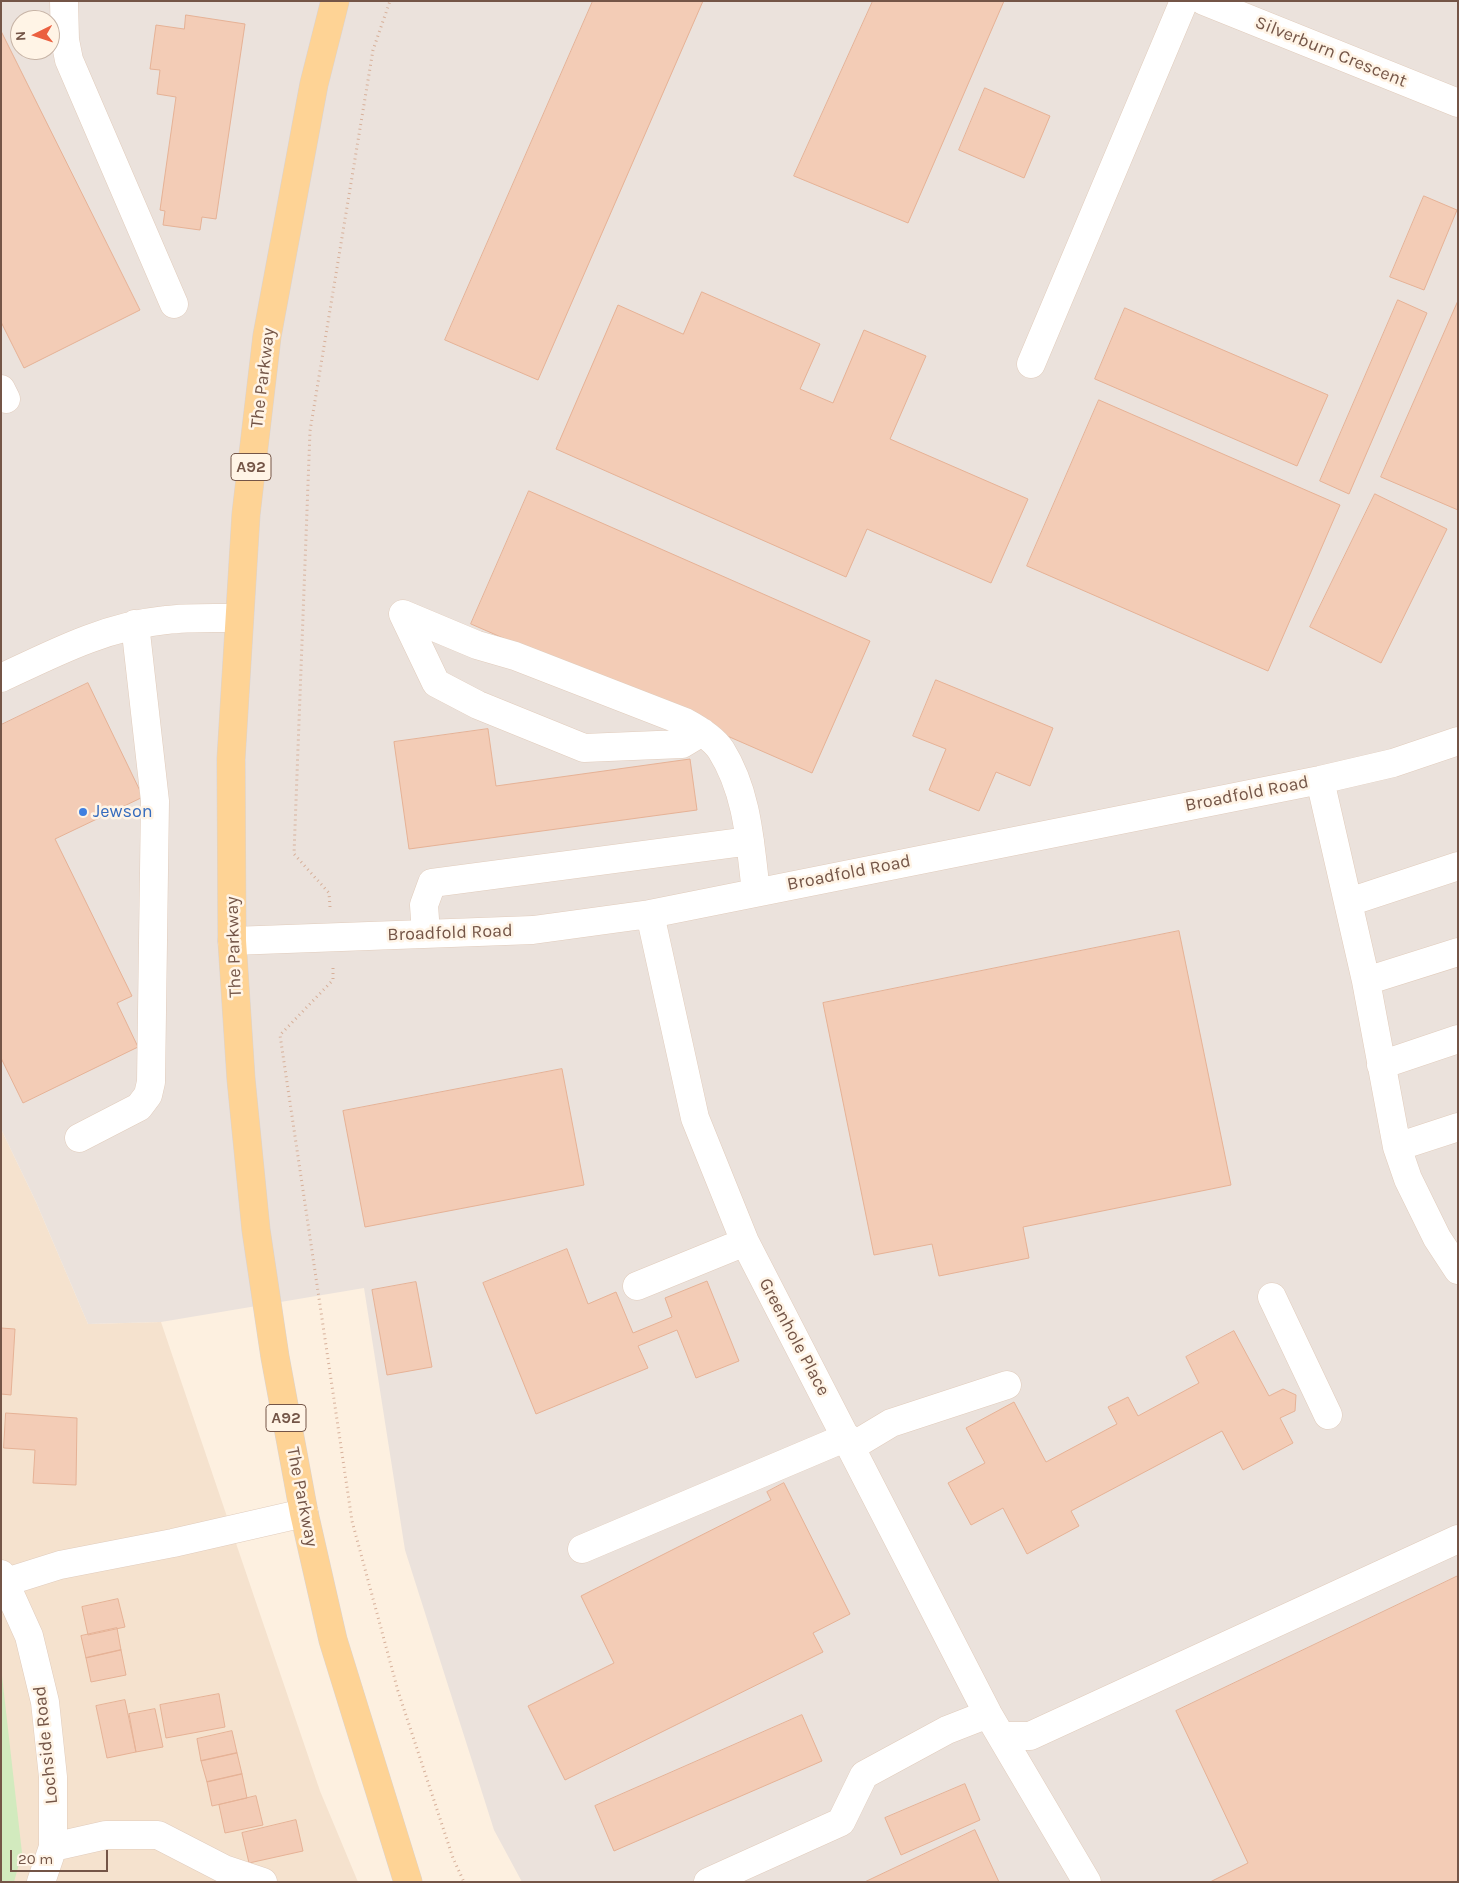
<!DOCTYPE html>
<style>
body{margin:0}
#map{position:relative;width:1459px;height:1883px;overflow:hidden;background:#fdf0e0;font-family:Karla,sans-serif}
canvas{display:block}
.frame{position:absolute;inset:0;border:2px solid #745547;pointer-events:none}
.north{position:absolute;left:10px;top:10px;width:50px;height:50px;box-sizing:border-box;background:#fff4e6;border:1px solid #c7b4a6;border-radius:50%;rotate:266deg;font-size:14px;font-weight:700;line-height:20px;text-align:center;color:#745547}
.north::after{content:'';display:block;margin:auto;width:18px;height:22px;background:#eb6040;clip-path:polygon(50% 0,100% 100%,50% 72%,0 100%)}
.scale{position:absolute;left:10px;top:1850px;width:98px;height:22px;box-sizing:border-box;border:2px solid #745547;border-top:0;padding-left:6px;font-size:15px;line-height:18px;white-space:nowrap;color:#745547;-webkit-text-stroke:4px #fff4e6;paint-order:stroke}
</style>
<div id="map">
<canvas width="1459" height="1883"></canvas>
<div class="frame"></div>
<div class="north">N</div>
<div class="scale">20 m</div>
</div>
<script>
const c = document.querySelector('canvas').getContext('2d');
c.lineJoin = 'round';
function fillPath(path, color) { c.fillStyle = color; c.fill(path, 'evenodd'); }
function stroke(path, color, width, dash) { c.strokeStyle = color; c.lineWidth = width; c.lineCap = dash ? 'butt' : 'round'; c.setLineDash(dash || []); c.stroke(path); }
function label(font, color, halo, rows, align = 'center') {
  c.font = font + ' Karla,sans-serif'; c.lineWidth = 5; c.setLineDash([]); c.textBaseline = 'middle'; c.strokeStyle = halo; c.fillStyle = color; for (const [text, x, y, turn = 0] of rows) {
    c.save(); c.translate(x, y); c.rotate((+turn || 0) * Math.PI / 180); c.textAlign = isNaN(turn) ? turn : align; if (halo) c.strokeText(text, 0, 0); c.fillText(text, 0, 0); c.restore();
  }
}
fillPath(new Path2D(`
 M1,1129L36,1202L88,1324L161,1322L320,1791L358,1882H1Z`), '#f5e2ce');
fillPath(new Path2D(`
 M1,1H1458V1882H522L494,1830L405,1550L364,1288L161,1322L88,1324L36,1202L1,1129ZM20,20H50V50H20Z`), '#ebe2dc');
fillPath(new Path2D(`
 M1,1667L22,1853L14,1882H1Z`), '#d2eabe');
const building = new Path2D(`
 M593,1H703L538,380L445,340Z
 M873,1H1004L908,223L794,176Z
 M186,15L245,24L216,219L202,217L200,230L163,225L165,211L160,210L176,97L157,94L160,70L150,69L156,25L184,29Z
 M1,31L140,310L24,368L1,322Z
 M985,88L1050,116L1024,178L959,150Z
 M1424,196L1457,210L1424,290L1390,277Z
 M702,292L820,344L800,389L833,403L864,330L926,356L890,439L1028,499L991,583L867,529L846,577L556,449L618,305L683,334Z
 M1398,300L1427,313L1349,494L1320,481Z
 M1458,301V510L1381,477Z
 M1125,308L1328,395L1297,466L1095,379Z
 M1099,400L1340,505L1268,671L1027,566Z
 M529,491L870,641L812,773L471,624Z
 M1375,494L1447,529L1381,663L1310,627Z
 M936,680L1053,728L1030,786L996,772L979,811L929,790L946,749L913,736Z
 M88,683L143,797L55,839L132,996L117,1003L138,1047L23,1103L1,1058V725Z
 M488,729L496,786L690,759L697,810L409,849L394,742Z
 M1179,931L1231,1185L1023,1227L1029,1258L939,1276L932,1244L874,1255L823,1003Z
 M562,1069L584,1185L365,1227L343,1111Z
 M567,1249L588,1304L616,1292L633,1333L672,1317L665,1298L707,1281L739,1361L696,1378L677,1330L638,1346L648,1368L536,1414L483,1283Z
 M416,1282L432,1367L387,1375L372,1290Z
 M1,1328L15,1329L11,1395L1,1394Z
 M1234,1331L1269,1396L1283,1389L1296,1395L1295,1411L1280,1418L1293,1443L1243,1470L1222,1431L1071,1511L1079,1526L1027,1554L1003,1508L971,1525L948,1483L985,1463L966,1428L1014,1402L1046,1462L1117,1424L1108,1407L1128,1397L1138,1416L1199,1383L1186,1357Z
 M6,1413L77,1418L76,1485L33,1483L35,1450L4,1448Z
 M784,1483L850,1614L813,1633L823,1652L565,1780L528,1706L614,1663L581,1596L771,1500L767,1492Z
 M1458,1576V1882H1210L1248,1863L1176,1711Z
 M118,1599L125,1627L88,1635L82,1607Z
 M117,1628L121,1650L86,1658L81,1636Z
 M121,1650L126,1675L91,1682L86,1658Z
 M219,1694L225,1727L166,1738L160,1705Z
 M125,1700L136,1752L107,1758L96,1706Z
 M155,1709L163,1747L136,1752L129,1714Z
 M802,1715L822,1761L614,1851L595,1806Z
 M232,1731L237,1753L201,1761L197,1739Z
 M237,1753L242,1774L207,1782L201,1761Z
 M242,1774L247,1798L212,1806L207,1782Z
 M965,1784L980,1820L901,1855L885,1818Z
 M256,1796L263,1825L225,1833L219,1805Z
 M296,1820L303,1851L249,1863L242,1833Z
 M975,1830L999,1882H865Z`);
fillPath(building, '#f3ccb6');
stroke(building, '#e6b296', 1);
const minor = new Path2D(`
 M64,1L65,40L69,60L174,304
 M1204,1L1458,103
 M1031,364L1184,1
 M1,389L6,399
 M1,678C54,653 106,626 166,620C189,617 214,618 238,618
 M702,732L682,744L584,748L478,705L436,683L403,614L477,645L515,656L685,722C698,729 713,738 721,750C748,793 750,843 756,892
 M1320,780L1366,981L1397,1147L1408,1179L1437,1238L1458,1270
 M1349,902L1458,866
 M650,914L695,1118L745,1242L988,1714L1087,1882
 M426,934L424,905L432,883L750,841
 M232,941L533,930L650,914L1320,780L1393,763L1458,741
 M1366,981L1458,952
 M1381,1065L1458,1039
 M79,1138L139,1107L148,1095L151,1082L155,801L135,624
 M1397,1147L1458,1127
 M637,1286L745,1242
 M1272,1297L1328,1415
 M851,1447L891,1423L1007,1385
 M582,1549L847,1437
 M1,1574L29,1636L45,1702L53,1777V1847L41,1882
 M6,1582L60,1565L173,1543L304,1513
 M1001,1736H1030L1458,1539
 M53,1847L106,1835H158L224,1869L263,1882
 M708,1882L841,1822L864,1775L947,1730L988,1714`);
const major = new Path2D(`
 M335,1L314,84L267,336L246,514L231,759L232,941L241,1079L256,1230L275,1357L304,1513L333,1640L408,1882`);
stroke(minor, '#e1ccbc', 29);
stroke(major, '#dbd3cf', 29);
stroke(new Path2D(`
 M330,907L329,893L294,854L310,431L373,50L390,1
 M333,968V980L280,1035L352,1521L398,1691L453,1858L464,1882`), '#d7b09a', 3, [1, 4]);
stroke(minor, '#fff', 28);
stroke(major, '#fed395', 28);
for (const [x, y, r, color] of [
 [83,812,5,"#3f7fe0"]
]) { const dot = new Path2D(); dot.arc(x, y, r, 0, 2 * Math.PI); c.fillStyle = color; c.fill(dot); stroke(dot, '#fff4e6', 2); }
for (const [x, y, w] of [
 [251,467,40],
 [286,1418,40]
]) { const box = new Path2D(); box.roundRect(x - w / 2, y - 13.5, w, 27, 4); c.fillStyle = '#fff4e6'; c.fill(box); stroke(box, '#745547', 1); }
label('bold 16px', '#745547', null, [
 ["A92",251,467],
 ["A92",286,1418]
]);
label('18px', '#745547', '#fff4e6', [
 ["Silverburn Crescent",1331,52,22],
 ["The Parkway",263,378,-83],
 ["Broadfold Road",1247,794,-11],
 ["Broadfold Road",849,873,-11],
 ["Broadfold Road",450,933,-2],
 ["The Parkway",234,947,-92],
 ["Greenhole Place",794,1337,62],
 ["The Parkway",302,1497,79],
 ["Lochside Road",46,1745,-96]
]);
label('18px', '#366cbe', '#fff4e6', [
 ["Jewson",93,812]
], 'left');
</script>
